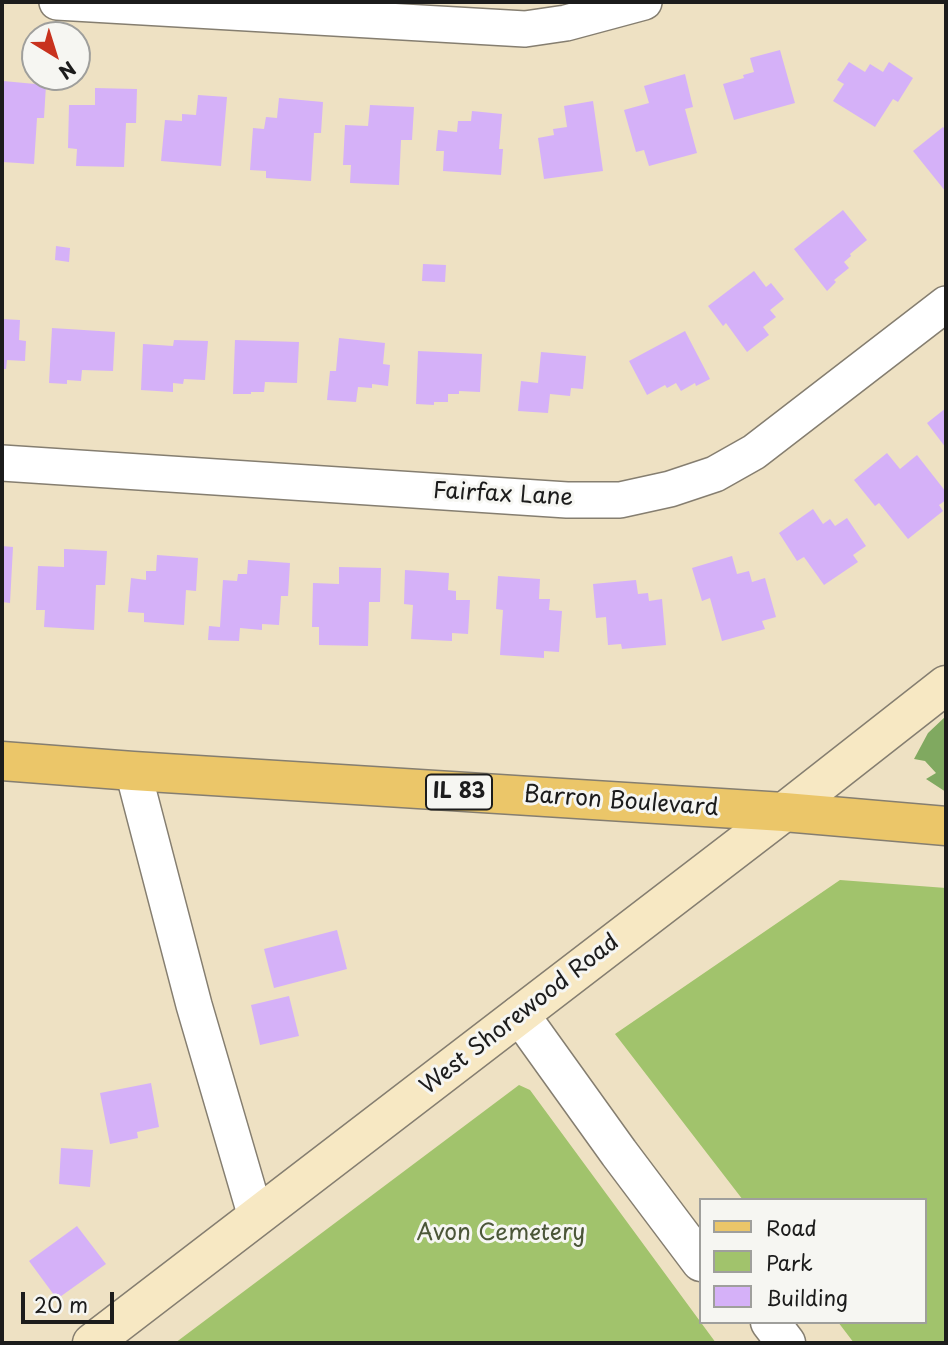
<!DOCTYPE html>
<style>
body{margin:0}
#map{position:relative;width:948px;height:1345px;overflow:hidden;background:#eee1c3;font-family:"Playpen Sans",sans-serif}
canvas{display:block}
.frame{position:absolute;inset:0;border:4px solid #1c1c1c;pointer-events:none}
.legend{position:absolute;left:699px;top:1198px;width:228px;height:126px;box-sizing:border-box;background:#f6f6f2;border:2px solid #9f9f9c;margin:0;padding:9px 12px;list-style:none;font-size:21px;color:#1c1c1c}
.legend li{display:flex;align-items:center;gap:14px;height:35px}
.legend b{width:35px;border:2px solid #9f9f9c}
.north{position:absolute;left:21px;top:21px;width:70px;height:70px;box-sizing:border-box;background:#f6f6f2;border:2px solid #9f9f9c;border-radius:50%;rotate:142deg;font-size:19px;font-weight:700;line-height:28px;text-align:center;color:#1c1c1c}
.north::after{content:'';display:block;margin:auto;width:24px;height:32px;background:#c8321e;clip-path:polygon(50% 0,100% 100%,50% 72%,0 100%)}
.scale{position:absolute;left:21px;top:1292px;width:93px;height:32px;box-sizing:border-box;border:4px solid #1c1c1c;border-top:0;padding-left:9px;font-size:21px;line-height:24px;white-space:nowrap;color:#1c1c1c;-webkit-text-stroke:5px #f6f6f2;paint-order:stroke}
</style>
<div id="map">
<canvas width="948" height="1345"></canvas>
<div class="frame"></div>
<ul class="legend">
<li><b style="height:9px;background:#ebc669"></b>Road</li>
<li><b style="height:19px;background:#a1c36c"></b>Park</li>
<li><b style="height:19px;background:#d5b1f8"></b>Building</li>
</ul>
<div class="north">N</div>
<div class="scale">20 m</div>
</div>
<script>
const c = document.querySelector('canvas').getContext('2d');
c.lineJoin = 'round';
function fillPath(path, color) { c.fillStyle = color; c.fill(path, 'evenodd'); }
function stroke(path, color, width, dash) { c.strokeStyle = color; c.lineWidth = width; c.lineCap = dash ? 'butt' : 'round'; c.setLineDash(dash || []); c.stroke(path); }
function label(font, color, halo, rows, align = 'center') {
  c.font = font + ' "Playpen Sans",sans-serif'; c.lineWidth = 6; c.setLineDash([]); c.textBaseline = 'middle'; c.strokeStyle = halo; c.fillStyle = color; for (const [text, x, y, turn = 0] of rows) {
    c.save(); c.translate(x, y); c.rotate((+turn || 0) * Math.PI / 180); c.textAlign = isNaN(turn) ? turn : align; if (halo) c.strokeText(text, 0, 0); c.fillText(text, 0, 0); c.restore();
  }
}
fillPath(new Path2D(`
 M840,880L946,888V1343H854L838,1322H925V1200H743L615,1034Z
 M519,1085L530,1090L716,1343H175Z`), '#a1c36c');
fillPath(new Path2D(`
 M946,716V792L926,779L936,773L925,761L914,759L928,733Z`), '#80a960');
fillPath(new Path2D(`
 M780,50L795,103L734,120L723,84L744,78L743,75L754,72L750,58Z
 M849,62L865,72L870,64L883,72L889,62L913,78L898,102L893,99L875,127L833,101L844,84L837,80Z
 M685,74L693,107L685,109L697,153L649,166L644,150L636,152L624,110L649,103L644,86Z
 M3,81L46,85L44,118H37L34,164L2,162Z
 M95,88L137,89L136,123H126L124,167L76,166L77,149L68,148L69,105H95Z
 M198,95L227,97L221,166L161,161L165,120L182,121V114L196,115Z
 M279,98L323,102L321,133H314L311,181L266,178V171L250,170L253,128L264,129L266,117L277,118Z
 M593,101L603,171L544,179L538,138L554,135L553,129L567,127L564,106Z
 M370,105L414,107L412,140H401L399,185L350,183L351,165H343L345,125L368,126Z
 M472,111L502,114L499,149H503L501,175L443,171L444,151H436L438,130L457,132L458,121H471Z
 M943,127L946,130V192L913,151Z
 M843,210L867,240L850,254L851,256L844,262L849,268L834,280L836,282L827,291L794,249Z
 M56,246L70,248L69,262L55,260Z
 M423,264L446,265L445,282L422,281Z
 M754,271L766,287L771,283L784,299L770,310L776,317L763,327L769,335L747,352L726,323L723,326L708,306Z
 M2,319L20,320L19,340L26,341L25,361L7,360L6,369H2Z
 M52,328L115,332L113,371L82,370L81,381L67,380V384L49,383Z
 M685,331L710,379L696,386L695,383L681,391L676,383L667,388L665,385L647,395L629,361Z
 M339,338L385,343L383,364L390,365L388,386L372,384V388L358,387L356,402L327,400L330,371H336Z
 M174,340L208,341L205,380L184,379L183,384L173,383V392L141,390L143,344L173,346Z
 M235,340L299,342L297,383L265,382L264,392H251V394H233Z
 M418,351L482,354L480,392L459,391V394H448V402H434V405L416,404Z
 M541,352L586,356L583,389L571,388L570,396L550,394L548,413L518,411L521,381L538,383Z
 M946,408V448L927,423Z
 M887,453L900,469L917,455L946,492V500L939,505L943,511L908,539L879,503L875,506L854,480Z
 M813,509L823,524L830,519L835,526L847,518L866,546L853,555L858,562L824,585L804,557L797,561L779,533Z
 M2,546L13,547L10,603L2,602Z
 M64,549L107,551L105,585H96L94,630L44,627L45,610H36L38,566L64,567Z
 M157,555L198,558L196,591L186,590L184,625L144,622V613L128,612L131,578L146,580V571H156Z
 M732,556L737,574L749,571L752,582L765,578L776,617L762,621L765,629L722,641L710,598L702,601L692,568Z
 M248,560L290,563L288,596H281L279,625L262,624V630L240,628L239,641L208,640L209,626L220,627L223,580L237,581L238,574H247Z
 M339,567L381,568L380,602H369L368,646L319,645V627H312L313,583L339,584Z
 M405,570L449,573L448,590L456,591V600H470L468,634L452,633V641L411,639L413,605L404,604Z
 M498,576L540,579L539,599H550L549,610L562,611L559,652L544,651V658L500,655L503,610L496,609Z
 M636,580L638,594L648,593L649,601L662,599L666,645L622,649L621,644L608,645L606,617L596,618L593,584Z
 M337,930L347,969L274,988L264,949Z
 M289,996L299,1036L260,1045L251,1005Z
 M151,1083L159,1127L137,1132L138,1138L110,1144L100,1093Z
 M61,1148L93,1150L90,1187L59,1184Z
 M77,1226L106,1264L57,1299L29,1261Z`), '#d5b1f8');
const minor = new Path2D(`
 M57,2L525,29L566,23L644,2
 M2,463L567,500H620L670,489L715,474L754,452L946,304
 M133,771L194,1005L256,1217`);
const tertiary = new Path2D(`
 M520,1015L619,1153L701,1262
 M770,1322L786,1343`);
const secondary = new Path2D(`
 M92,1343L784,812L946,685`);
const primary = new Path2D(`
 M2,761L133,771L784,812L946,826`);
stroke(minor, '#857e70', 38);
stroke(tertiary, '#857e70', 41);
stroke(secondary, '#857e70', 41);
stroke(primary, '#857e70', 41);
stroke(minor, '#fff', 35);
stroke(tertiary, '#fff', 38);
stroke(secondary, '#f7e8c3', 38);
stroke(primary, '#ebc669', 38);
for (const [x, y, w] of [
 [459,792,66]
]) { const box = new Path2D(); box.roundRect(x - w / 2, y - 17.5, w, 35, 5); c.fillStyle = '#f6f6f2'; c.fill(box); stroke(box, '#1c1c1c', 2); }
label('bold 21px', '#1c1c1c', null, [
 ["IL 83",459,792]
]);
label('23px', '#1c1c1c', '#f6f6f2', [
 ["Fairfax Lane",503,495,3],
 ["Barron Boulevard",621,802,4],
 ["West Shorewood Road",520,1015,-38]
]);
label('23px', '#4b5638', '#f6f6f2', [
 ["Avon Cemetery",501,1234]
]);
</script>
